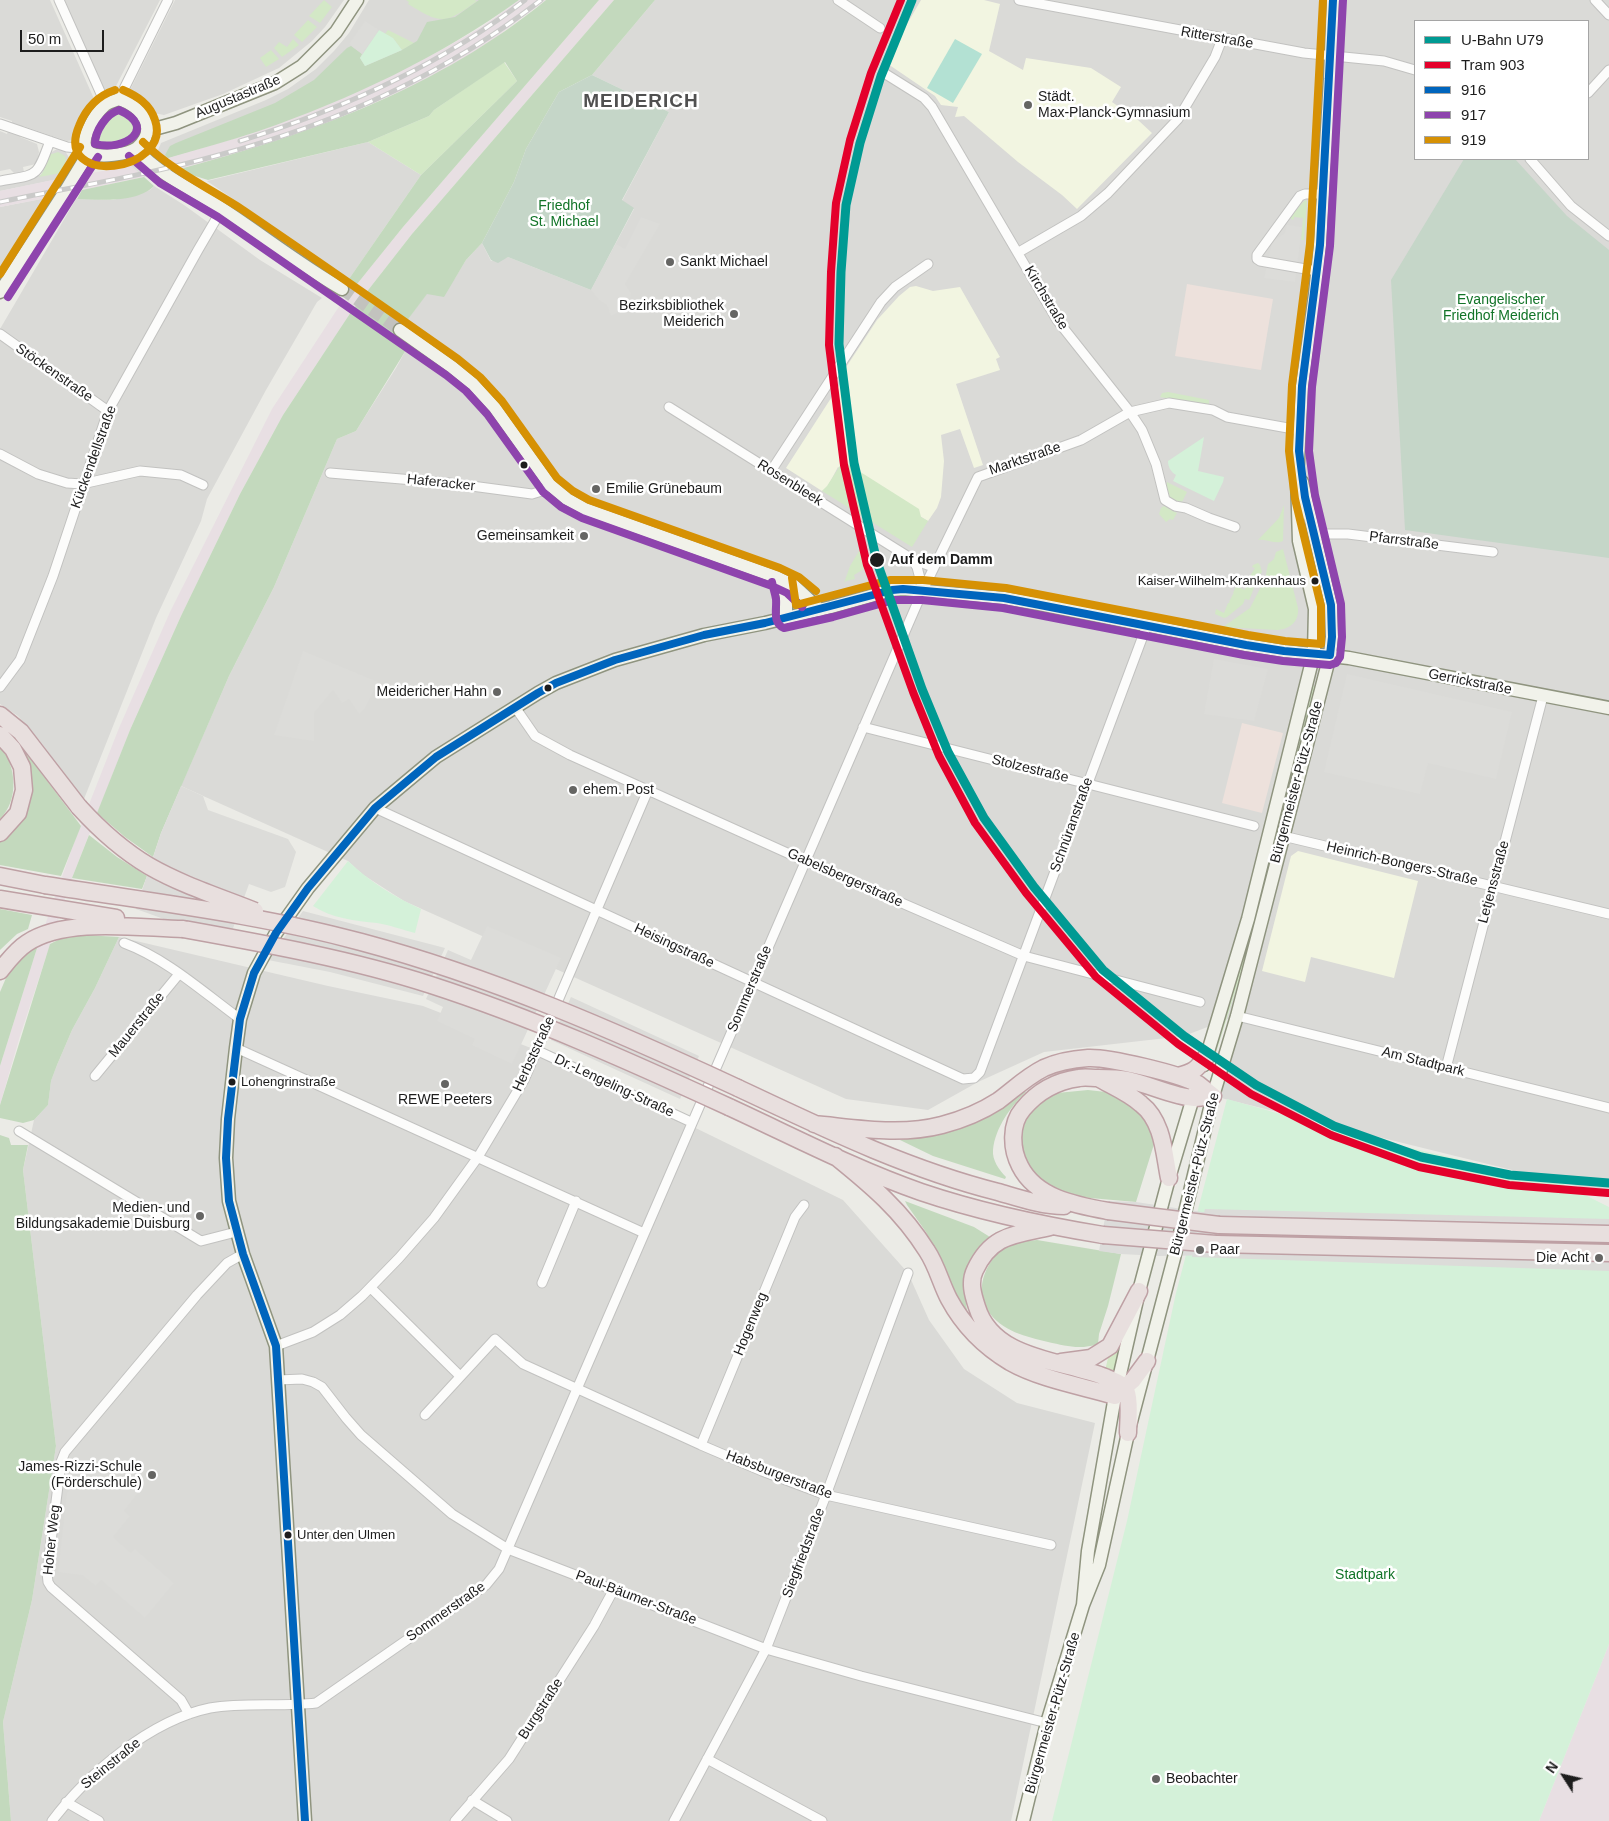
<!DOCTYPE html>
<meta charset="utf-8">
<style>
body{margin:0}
#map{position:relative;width:1609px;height:1821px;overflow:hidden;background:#ebebe6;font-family:Helvetica,sans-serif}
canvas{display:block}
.legend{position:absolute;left:1414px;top:20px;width:175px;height:140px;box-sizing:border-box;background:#fff;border:1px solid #a5a5a5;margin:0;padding:6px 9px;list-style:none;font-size:15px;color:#1d1d1d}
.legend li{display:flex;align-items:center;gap:10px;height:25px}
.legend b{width:25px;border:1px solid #a5a5a5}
.north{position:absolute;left:1539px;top:1751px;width:50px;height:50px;-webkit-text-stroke:4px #fff;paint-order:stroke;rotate:305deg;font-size:14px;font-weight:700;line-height:20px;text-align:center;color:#1d1d1d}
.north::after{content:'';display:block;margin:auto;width:18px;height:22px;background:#1d1d1d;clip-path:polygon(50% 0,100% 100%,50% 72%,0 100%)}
.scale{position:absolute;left:20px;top:30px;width:84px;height:22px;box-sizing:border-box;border:2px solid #1d1d1d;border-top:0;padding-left:6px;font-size:15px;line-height:18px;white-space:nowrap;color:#1d1d1d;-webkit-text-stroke:4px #fff;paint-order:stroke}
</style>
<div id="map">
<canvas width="1609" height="1821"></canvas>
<ul class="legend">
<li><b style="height:6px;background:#009a93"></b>U-Bahn U79</li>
<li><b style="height:6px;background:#e4002b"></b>Tram 903</li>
<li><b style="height:6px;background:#0065bd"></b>916</li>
<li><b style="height:6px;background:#8e44ad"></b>917</li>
<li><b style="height:6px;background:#d69104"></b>919</li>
</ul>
<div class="north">N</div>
<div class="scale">50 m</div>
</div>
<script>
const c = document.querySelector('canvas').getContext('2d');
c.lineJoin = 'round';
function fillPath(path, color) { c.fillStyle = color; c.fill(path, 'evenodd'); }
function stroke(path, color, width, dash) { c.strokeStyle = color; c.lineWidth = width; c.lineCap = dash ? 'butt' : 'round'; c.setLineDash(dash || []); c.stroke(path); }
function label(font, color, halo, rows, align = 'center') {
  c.font = font + ' Helvetica,sans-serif'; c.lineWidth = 5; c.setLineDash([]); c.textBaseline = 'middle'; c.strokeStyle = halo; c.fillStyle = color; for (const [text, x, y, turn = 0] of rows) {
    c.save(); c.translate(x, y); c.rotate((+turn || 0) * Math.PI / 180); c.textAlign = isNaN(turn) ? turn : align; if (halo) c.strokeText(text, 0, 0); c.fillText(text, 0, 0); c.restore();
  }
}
fillPath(new Path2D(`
 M0,0H50L95,101L94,108L91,106L77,131L80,133L73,140L67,141L23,126L22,127L12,124V121L0,117Z
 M64,0H160L114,90L107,91L102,86Z
 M175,0H344L325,27L312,41L279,68L223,94L164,115L154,113L127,96Z
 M369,0H519L259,131L168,158L156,160V155L161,143L266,100L288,89L316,69L334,51L349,33Z
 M655,0H1609V1194L1213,1096L1236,1016L1184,1036L1044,1052L978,1082L928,1110L846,1099L404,901L362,874L348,861L181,786L229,676L274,587L337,439L356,431L396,368L406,350L395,341L400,330L427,293L455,278L466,260L482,243L491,261L508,257L591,290L634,209L622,201L669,112L592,75ZM1415,21H1588V159H1415Z
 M0,131L7,134L8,131L21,135L20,137L37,144L39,152L36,164L23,167L24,172L15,174L10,169L0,171Z
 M368,142L421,175L349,279L207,181Z
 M57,149L65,151L70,159L69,168L64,178L0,191V185L41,175L50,153Z
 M154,186L184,205L260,260L322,298L317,302L266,390L207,499L201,521L156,618L84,799L40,741L18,716L0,704V329L76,199L113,200L150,190Z
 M51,197L20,243L0,273V207Z
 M119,937L328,986L423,1006L536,1050L843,1200L908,1273L929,1320L964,1369L1017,1403L1095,1423L1011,1821H11L3,1722L32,1600L56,1446L23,1170L34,1120L48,1105L51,1081L57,1065L72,1030L95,988Z`), '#dadad7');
fillPath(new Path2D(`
 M1187,284L1273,299L1261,370L1175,356Z
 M1242,723L1283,733L1262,813L1222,803Z`), '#ede1dc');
fillPath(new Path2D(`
 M519,0H546L495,38L457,63L411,87L313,129L221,158L176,170L168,158L259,131L347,96L443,49L483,26Z
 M599,0H614L412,234L351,312L283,415L240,494L181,616L130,730L72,878L19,1039L0,1105V1066L38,945L75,840L119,728L170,612L272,409L340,305L403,227Z
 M131,166L144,177L82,190L91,173Z
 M57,179L47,198L0,207V191Z
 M1609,1644V1821H1539Z`), '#e8dfe3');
fillPath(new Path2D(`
 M921,0H984L1000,4L989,51L1023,70L1026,58L1091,68L1121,87L1112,102L1138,120L1152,133L1077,209L1062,195L1018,162L964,116L955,117L958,107L941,105L935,96L885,62Z
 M916,286L933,291L960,287L1000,357L996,359L1000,370L956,384L983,465L974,468L960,429L941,435L944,461L941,497L937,508L928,521L838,467L828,486L822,491L786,468L842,381L839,378L877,320L899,296L910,287Z
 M1298,851L1418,881L1394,978L1311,957L1305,982L1262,971L1291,856Z`), '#f2f5e1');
fillPath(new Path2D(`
 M324,0L332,7L320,23L309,16Z
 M406,0H474L477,1C445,24 442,25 408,4L409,2Z
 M308,20L317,27L302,42L294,35Z
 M388,30L414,43L402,50L393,38L385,34Z
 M293,39L299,45L282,57L274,48L279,42L287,47Z
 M271,50L279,59L266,67L260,58Z
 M504,62L517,81L421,175L368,142L429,116L434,110Z
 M117,108C120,109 125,109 128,111C135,115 139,128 135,135C129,145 114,148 103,148C80,149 99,118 109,111C111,110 114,109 117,108Z
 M58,152L65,156L66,160L61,173L39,177L43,172L50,153L52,154Z
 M1305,200L1307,201L1304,240H1301L1303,218L1294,217V220L1289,218Z
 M1307,279H1309L1299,351L1296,384L1294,380L1295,372Z
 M1168,392L1209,400V405L1160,397L1162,393Z
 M843,461L919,509L921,517L928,521L912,547L822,491L827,486Z
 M1167,482L1187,492L1181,504C1170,499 1168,496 1166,485Z
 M1284,505L1283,541C1274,545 1267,538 1258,540L1279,518Z
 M1164,506L1177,513L1173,520L1170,519L1166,522L1159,514L1161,508Z
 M864,543L867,558L864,569L854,575L855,579L846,581L844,583L850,566Z
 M1283,549L1298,608C1299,621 1291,629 1277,630L1223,627L1250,608L1265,579L1268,564L1274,559L1276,552Z
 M1258,563L1260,565L1262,572C1255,579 1254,591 1249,600L1245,599L1243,604L1227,617L1224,618L1215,614L1216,609L1224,613L1228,603H1230L1229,602L1233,594H1234L1233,593L1236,586L1245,590L1247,583H1249L1247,581L1255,568L1252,567L1253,565Z
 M1313,686H1315L1312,701L1273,854H1270Z
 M1268,860L1272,861L1251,941L1216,1053H1213L1242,960Z
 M1117,1349H1120L1114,1373L1105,1371L1108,1358Z`), '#d3e8c6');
fillPath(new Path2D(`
 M479,0H519C440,57 351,99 259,131C229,141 198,149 168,158L165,155L170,146L176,143L275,103L314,80L347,48L351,46L362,54L360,58L365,66L402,50L417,41L427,22L455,17Z
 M546,0H599L403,227L349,294L342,289L421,175L517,81L505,62L434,110L429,116L368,142L208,180L176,170C308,135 439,88 546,0Z
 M614,0H655L592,75L559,92L526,149L514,182L482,243L466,260L444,297L427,294L400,330L395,341L406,350L356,431L337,439L274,587L229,676L161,833L153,857L125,837L97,813L130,730L181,616L240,494L283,415L351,312L412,234Z
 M144,177L154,186C137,203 100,200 77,199L82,190Z
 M0,747C17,766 19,800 0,819Z
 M23,751L30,758L81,826L61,876L0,865V842L10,834L28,766Z
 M89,835L117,857L147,876L142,889L72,878Z
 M0,909L32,915L28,929L17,934L0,950Z
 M84,935L119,937L95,988L72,1030L57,1065L51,1081L48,1105L34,1120L23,1123L0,1118V1105L50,944L62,938Z
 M38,945L0,1066V992L9,971L23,955Z
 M1023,1090L1026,1092C1011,1106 995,1128 993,1150C992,1160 999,1170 1006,1177L1005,1179L933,1156L900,1140L920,1137Z
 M1088,1090L1106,1092L1123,1098L1144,1116L1155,1141L1136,1202L1067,1196L1042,1184L1019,1150L1022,1121L1043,1099L1057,1093Z
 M0,1135L9,1138L11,1145H28L23,1170L56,1446L32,1600L3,1722L11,1821H0Z
 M905,1201L974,1227L990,1237C969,1258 961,1285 968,1314L949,1284L926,1232L907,1205Z
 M1037,1240L1121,1254L1108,1306L1099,1334L1098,1344C1080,1350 1066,1346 1048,1342C1027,1337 1001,1331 988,1311C973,1289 987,1256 1010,1245C1019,1242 1027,1241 1037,1240Z`), '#c3d9bd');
fillPath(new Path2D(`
 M592,75L669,112L622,200L634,208L591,290L508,257L498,263L491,260L482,243L514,182L526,149L559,92Z
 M1464,159H1515L1567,216L1609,250V558L1405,530L1391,280Z`), '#c5d6c8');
fillPath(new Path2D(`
 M379,30L393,38L402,50L365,66L360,58Z
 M1204,437L1198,471L1224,477L1223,482L1214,501L1173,481L1176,475C1171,472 1168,467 1168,461Z
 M348,861C369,881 394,897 421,909L415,933C403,930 390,925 377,923C356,921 331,918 313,906Z
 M1227,1099L1355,1135L1561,1183L1609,1207V1644L1539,1821H1052L1127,1521L1176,1293Z`), '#d4f1d9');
fillPath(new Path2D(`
 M955,39L982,54L953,103L927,88Z`), '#b3e1d3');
fillPath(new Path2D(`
 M365,21L379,30L362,54L349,44Z
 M641,217L660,224L625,284L631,293L629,303L621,311L611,316L607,305L599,300L591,290L616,244L625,249Z
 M1287,225L1302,227L1295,282L1264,278L1272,242L1285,233Z
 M303,651L378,682L365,708L359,714L349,699L342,703L333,690L314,713V741L274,735Z
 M1214,659L1268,669L1254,721L1204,714Z
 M1347,674L1512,712L1496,779L1428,763L1420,794L1324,772Z
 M181,786L203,796L208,810L288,839L296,852L285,887L271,892L249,884L228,942L136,909L161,833Z
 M303,911L445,948L423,996L330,972L268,960Z
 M487,926L561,958L512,1064L472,1045L475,1039L437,1021L443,1007L426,999L448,950L471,960Z
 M571,997L699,1056L680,1099L551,1040Z
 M1205,1209L1609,1219V1271L1192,1257Z
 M96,1458L138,1493L124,1511L130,1516L113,1537L131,1553L135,1549L174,1583L145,1618L101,1580L96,1586L82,1575L58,1572L67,1493Z`), '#dcdcd9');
fillPath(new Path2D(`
 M168,158L176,170L144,177L131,166Z
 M91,173L82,190L47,198L57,179Z
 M1108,1201L1136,1202L1202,1212L1264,1215L1609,1223V1264L1223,1255L1159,1256L1121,1254L1099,1251Z`), '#dcdcda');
stroke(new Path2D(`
 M342,289L400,330`), '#c2c2be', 12, [12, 6]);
const street = new Path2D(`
 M59,0L106,105
 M838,0L880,28
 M1019,0L1304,53L1384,61L1415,70
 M1595,0L1609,15
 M884,73L924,98L932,107L1057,320L1130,412L1142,430L1156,464L1165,500L1175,506L1186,508L1209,518L1235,527
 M1588,93L1609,70
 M119,99L168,0
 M0,124L67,147L78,148L85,147
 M1530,159L1571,206L1609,236
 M0,181C38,174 36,179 50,141
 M1019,252L1081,216L1108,193L1178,119L1215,57L1222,39
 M1317,271L1260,261L1257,259V255L1300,196L1305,194H1323
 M0,334L108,411
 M669,407L912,559L933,567
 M0,454L38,474L67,483L82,484L140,471L181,475L203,485
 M771,471L881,302L895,287L928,264
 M330,473L449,483L532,494L542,491L550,485
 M1314,536L1324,534H1348L1493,552
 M912,559L917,567L923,590
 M0,687L20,660L53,576L108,411L198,250L222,209
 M515,707L535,736L570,755L805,861L1024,956L1200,1002
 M863,727L1254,826
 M375,808L963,1079L974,1078L980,1072L1147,625
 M1283,836L1609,914
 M124,943C167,959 203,992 240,1019
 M1237,1016L1609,1108
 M236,1048L644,1233
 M536,1050L691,1122
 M1446,1068L1543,696
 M95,1076L179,974
 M19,1131L201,1241L236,1232
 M542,1283L576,1201
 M371,1288L460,1376
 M276,1346L313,1332L340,1315L362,1296L399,1258L434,1218L478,1157L524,1080L648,790
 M278,1380L302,1379L313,1382L322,1387L346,1418L361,1435L452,1514L508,1549L766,1649L861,1676L1047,1723
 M425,1415L495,1339L523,1364L701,1445L762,1471L826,1495L1051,1545
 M701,1445L795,1217L804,1205
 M189,1714L181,1700L51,1587L48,1582L47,1573L61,1462L65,1452L197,1295L227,1263L243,1254
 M707,1759L822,1821
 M472,1800L507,1821
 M66,1802L99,1821
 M52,1821C87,1774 151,1720 210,1708C245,1702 281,1707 316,1703L486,1585L499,1569L923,590L978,477L1081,440L1130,412L1169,403L1213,410L1227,417L1299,430
 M455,1821L509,1759L594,1626L614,1589
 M674,1821L766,1649L826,1495L908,1273`);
const secondary = new Path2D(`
 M119,99C140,106 160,128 137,148C129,154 98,159 89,152C76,143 96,113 105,105C109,102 114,101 119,99Z
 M147,131L176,123L275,83L302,66L336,32L357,0
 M136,149C159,175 192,189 221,208C261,234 300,265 342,289
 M0,292L66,190L89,152
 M400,330L452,367L473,384L495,408L550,485L567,499L585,509L776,577L793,585L820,610
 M782,580L786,598V618
 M1204,1065L1248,919L1314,653L1315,609L1299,541L1297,478L1302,386L1315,294L1320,245L1330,79L1333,0
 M1083,1605L1088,1551L1115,1396L1139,1291L1169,1178L1195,1091
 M305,1821L276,1346L243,1254L229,1201L226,1158L228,1119L236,1048L240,1019L254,973L276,933L308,888L375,808L436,757L538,693L556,683L615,660L704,635L765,623L831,607L892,590L903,589L1004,598L1039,604L1246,645L1284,651L1349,658L1609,708
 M1023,1821L1047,1723L1083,1605L1099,1565L1128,1433L1174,1258L1213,1096L1237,1016L1330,655L1332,637L1331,605L1302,482`);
const highway = new Path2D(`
 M0,715L21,732L79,807
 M0,735L13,749L22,767L24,790L18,813L0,833
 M0,876L45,885
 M0,899L116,918
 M0,971C8,961 16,950 27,943C66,917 138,928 183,929
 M1178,1076C1194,1072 1196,1070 1206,1057
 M1098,1078C1112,1086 1129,1093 1141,1104C1163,1121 1164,1153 1169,1178
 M738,1088C823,1128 907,1169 998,1192C1019,1198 1042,1206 1064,1206
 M729,1107C792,1136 855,1169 921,1192C980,1212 1042,1225 1103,1235
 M814,1124C857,1128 900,1136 942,1125C961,1120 981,1112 998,1101C1013,1090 1026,1077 1044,1068C1057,1062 1074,1059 1088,1058C1109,1057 1180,1074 1198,1084C1203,1088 1208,1092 1213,1096
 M835,1156C871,1185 902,1211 927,1251C937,1266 941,1284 949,1299C963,1325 985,1347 1010,1362C1040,1379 1081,1386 1115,1396L1133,1380L1147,1361
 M1108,1211C1075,1205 1036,1198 1020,1166C1011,1149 1010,1124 1023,1109C1037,1092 1057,1081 1079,1078C1085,1077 1091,1078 1098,1078C1108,1078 1118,1078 1128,1080C1148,1084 1174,1097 1194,1098C1200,1098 1207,1096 1213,1096
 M1219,1225L1609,1234
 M1050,1227C1015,1235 992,1234 975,1270C969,1282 973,1295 977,1307C993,1360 1063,1360 1105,1377C1111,1380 1120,1382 1125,1388C1131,1397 1128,1422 1128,1433
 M1216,1244L1609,1253
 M1061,1362L1091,1358L1110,1346L1139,1291`);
stroke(street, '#c2c2c0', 11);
stroke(secondary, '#8f947f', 15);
stroke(highway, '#bea0a4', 19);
stroke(street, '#fcfcfb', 9);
stroke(secondary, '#f1f2ea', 12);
stroke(highway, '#e8dfde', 16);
const rail = new Path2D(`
 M240,141C340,110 441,65 525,0
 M0,202C73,187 147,175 219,155C335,124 446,74 541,0`);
stroke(rail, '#cacac9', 5);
stroke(rail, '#fff', 3, [9]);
const highwayBridge = new Path2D(`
 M79,807C100,830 122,850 149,866C182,885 220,897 255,911
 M45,885C150,902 258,914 361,942C492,977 615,1031 738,1088
 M183,929C266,944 350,959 431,985C533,1018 631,1062 729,1107
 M1108,1211L1219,1225
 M1103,1235L1216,1244`);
stroke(highwayBridge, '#bea0a4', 19, []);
stroke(highwayBridge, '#e8dfde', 16);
stroke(new Path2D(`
 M305,1821L276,1346L243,1254L229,1201L226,1158L228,1119L240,1019L254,973L276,933L308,888L375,808L436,757L538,693L556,683L615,660L704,635L765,623L892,590L903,589L1004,598L1246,645L1284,651L1330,655L1332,637L1331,605L1305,497L1299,451L1302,386L1320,245L1333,0`), '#0065bd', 8);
stroke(new Path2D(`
 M119,110C159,128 124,152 95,144C95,131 106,114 119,110Z
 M129,156L160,183L218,217L446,375L466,391L487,414L543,492L561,507L582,518L772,586L787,593L802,607
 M8,297L98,157
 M772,582C773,588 775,593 776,599C777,609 772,623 784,628L833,617L894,600H922L1003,608L1244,655L1283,661L1330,665L1336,663L1340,657L1342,637L1341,604L1315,495L1309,451L1312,387L1330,246L1343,0`), '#8e44ad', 8);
stroke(new Path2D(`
 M115,90C97,96 86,108 79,126C53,188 173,172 155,120C150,104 137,96 123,90
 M143,142C172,171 209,188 243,210C315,259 387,309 458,359L480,377L502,401L557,478L573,491L589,500L780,568L799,577L816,591
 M0,274L80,147
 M792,578L796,605L890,580H923L1006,588L1248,635L1285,641L1321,644V606L1295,499L1289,451L1292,385L1310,244L1323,0`), '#d69104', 8);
stroke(new Path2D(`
 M901,0L871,73L850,140L836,203L831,272L829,345L844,465L867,565L913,692L939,756L975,823L1026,893L1096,977L1178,1044L1251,1094L1331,1135L1419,1167L1509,1185L1608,1193`), '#e4002b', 8);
stroke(new Path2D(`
 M912,0L881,76L860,143L846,205L841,272L839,344L854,463L877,562L922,689L948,752L984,818L1034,887L1103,970L1184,1036L1256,1085L1334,1126L1421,1157L1510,1175L1609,1183`), '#009a93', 9);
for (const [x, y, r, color] of [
 [1028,105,5,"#656563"],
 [670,262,5,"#656563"],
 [734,314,5,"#656563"],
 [524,465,4.5,"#1d1d1d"],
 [596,489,5,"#656563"],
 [584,536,5,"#656563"],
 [877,560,8,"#1d1d1d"],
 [1315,581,4.5,"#1d1d1d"],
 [548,688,4.5,"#1d1d1d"],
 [497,692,5,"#656563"],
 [573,790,5,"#656563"],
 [232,1082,4.5,"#1d1d1d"],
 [445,1084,5,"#656563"],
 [200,1216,5,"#656563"],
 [1200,1250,5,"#656563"],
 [1599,1258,5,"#656563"],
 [152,1475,5,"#656563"],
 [288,1535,4.5,"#1d1d1d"],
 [1156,1779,5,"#656563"]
]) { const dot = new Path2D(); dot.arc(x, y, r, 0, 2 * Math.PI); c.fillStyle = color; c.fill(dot); stroke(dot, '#fff', 2); }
label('13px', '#1d1d1d', '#fff', [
 ["Kaiser-Wilhelm-Krankenhaus",1306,581,"right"],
 ["Lohengrinstraße",241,1082],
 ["Unter den Ulmen",297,1535]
], 'left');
label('14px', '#1d1d1d', '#fff', [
 ["Ritterstraße",1217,38,10],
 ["Augustastraße",238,97,-23],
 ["Kirchstraße",1046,298,59],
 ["Stöckenstraße",54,373,35],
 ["Kückendellstraße",94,457,-70],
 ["Marktstraße",1025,459,-19],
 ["Haferacker",441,483,6],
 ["Rosenbleek",790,483,32],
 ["Pfarrstraße",1404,541,7],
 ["Gerrickstraße",1470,682,11],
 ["Stolzestraße",1030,769,14],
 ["Bürgermeister-Pütz-Straße",1297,782,-75],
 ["Schnüranstraße",1072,825,-70],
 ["Heinrich-Bongers-Straße",1402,864,13],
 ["Gabelsbergerstraße",845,878,24],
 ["Letjensstraße",1494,882,-75],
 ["Heisingstraße",674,946,25],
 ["Sommerstraße",750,989,-67],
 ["Mauerstraße",137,1025,-51],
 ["Herbststraße",534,1054,-65],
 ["Am Stadtpark",1423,1062,14],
 ["Dr.-Lengeling-Straße",614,1086,25],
 ["Bürgermeister-Pütz-Straße",1195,1174,-76],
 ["Hogenweg",751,1324,-68],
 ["Habsburgerstraße",779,1475,21],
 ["Hoher Weg",52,1540,-84],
 ["Siegfriedstraße",804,1553,-69],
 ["Paul-Bäumer-Straße",636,1598,21],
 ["Sommerstraße",446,1612,-35],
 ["Burgstraße",541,1709,-57],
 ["Bürgermeister-Pütz-Straße",1053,1713,-74],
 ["Steinstraße",111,1764,-39]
]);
label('14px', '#1d1d1d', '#fff', [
 ["Städt.",1038,97],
 ["Max-Planck-Gymnasium",1038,113],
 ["Sankt Michael",680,262],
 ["Bezirksbibliothek",724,306,"right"],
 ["Meiderich",724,322,"right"],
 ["Emilie Grünebaum",606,489],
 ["Gemeinsamkeit",574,536,"right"],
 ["Meidericher Hahn",487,692,"right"],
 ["ehem. Post",583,790],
 ["REWE Peeters",445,1100,"center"],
 ["Medien- und",190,1208,"right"],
 ["Bildungsakademie Duisburg",190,1224,"right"],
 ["Paar",1210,1250],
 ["Die Acht",1589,1258,"right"],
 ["James-Rizzi-Schule",142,1467,"right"],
 ["(Förderschule)",142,1483,"right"],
 ["Beobachter",1166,1779]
], 'left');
label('14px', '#127428', '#fff', [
 ["Friedhof",564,206],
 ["St. Michael",564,222],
 ["Evangelischer",1501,300],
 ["Friedhof Meiderich",1501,316],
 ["Stadtpark",1365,1575]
]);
label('bold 14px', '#1d1d1d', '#fff', [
 ["Auf dem Damm",890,560]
], 'left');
c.letterSpacing = '1px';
label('bold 19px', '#505050', '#fff', [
 ["MEIDERICH",641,102]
]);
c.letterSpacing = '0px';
</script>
